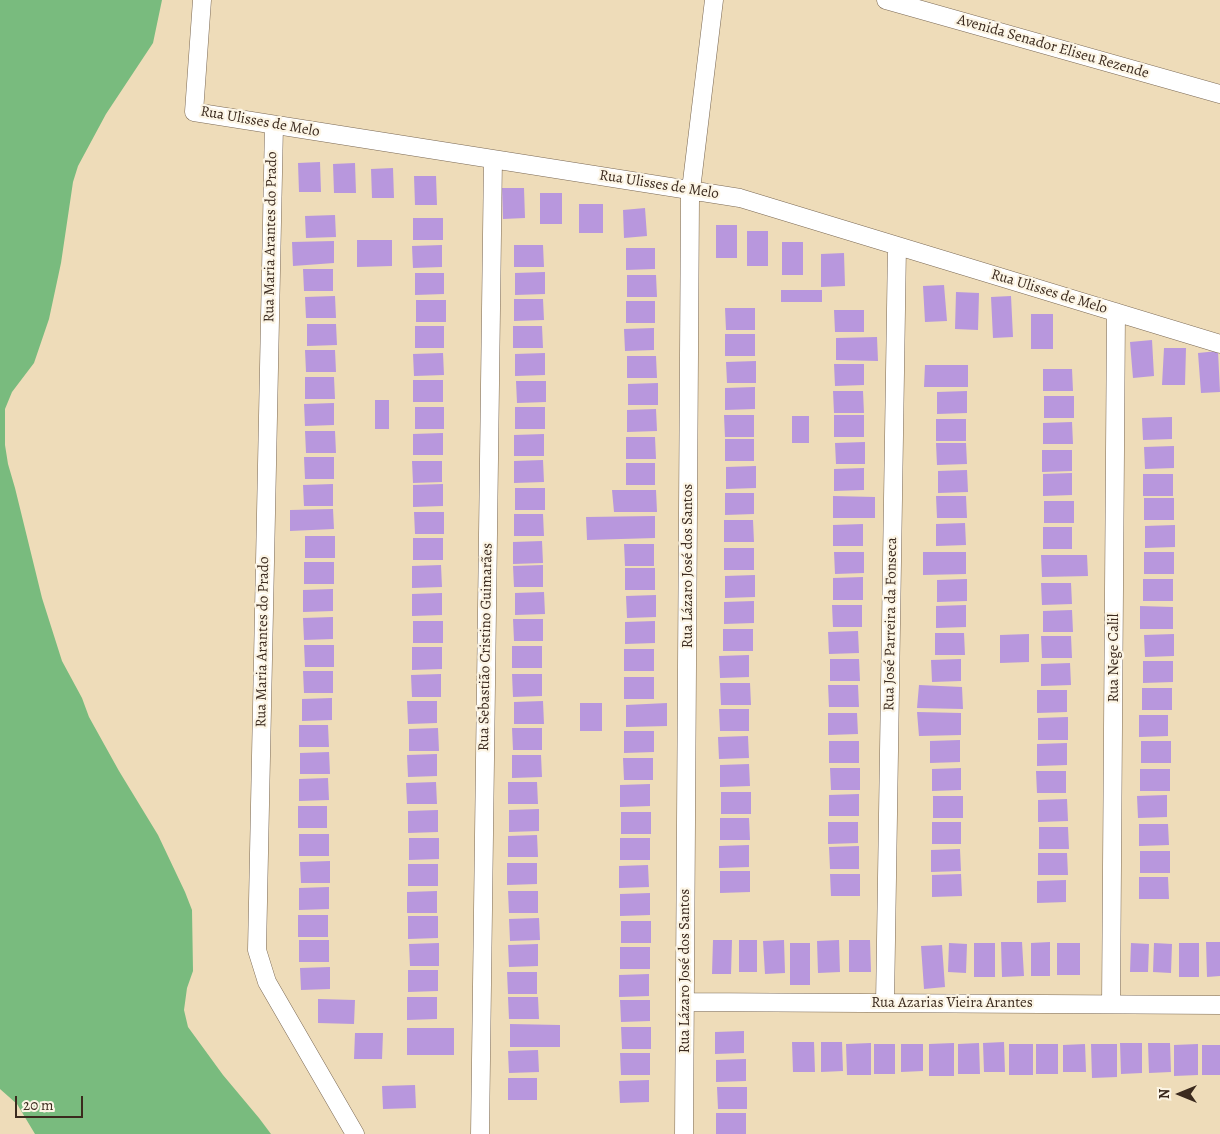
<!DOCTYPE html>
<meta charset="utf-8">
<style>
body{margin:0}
#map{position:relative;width:1220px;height:1134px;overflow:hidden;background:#eedcb9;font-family:Alegreya,serif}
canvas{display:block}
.north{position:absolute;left:1155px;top:1069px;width:50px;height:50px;-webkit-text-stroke:4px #fcf5e5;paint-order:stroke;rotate:270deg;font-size:14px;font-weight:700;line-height:20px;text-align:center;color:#3b2a1e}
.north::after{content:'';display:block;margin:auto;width:18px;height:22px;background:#3b2a1e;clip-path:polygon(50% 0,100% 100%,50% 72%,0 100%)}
.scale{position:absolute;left:15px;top:1096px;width:68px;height:22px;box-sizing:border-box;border:2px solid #3b2a1e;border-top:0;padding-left:6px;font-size:15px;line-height:18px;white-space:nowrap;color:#3b2a1e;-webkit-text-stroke:4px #fcf5e5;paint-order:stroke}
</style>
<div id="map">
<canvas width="1220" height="1134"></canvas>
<div class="north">N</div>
<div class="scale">20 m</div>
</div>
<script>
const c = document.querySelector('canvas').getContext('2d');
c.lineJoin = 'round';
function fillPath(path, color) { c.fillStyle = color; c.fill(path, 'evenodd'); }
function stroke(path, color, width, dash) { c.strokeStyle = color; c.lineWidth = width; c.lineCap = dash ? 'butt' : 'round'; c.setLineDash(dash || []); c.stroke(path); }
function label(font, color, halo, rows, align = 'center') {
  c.font = font + ' Alegreya,serif'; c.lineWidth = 4.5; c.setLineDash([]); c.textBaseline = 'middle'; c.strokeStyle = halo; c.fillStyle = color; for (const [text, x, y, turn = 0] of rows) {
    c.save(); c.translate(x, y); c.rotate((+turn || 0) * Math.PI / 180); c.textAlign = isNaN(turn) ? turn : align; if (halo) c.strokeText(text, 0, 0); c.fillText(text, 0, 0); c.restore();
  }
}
fillPath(new Path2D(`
 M0,0H162L153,43L106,114L78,166L73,182L61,263L49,319L34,363L12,392L5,409V445L8,464L15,488L42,598L62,661L82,698L89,717L119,771L158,835L185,892L192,910L193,971L187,988L184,1010L188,1027L223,1075L259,1118L271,1134H35L17,1104L0,1089Z`), '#79bb7e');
fillPath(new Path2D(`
 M320,162L321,192H299L298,163Z
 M355,163L356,193H334L333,164Z
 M393,168L394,198H372L371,169Z
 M414,176H436L437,205H415Z
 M502,188H524L525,218L503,219Z
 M540,193H562V224H540Z
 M579,204H603V233H579Z
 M645,208L647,236L624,238L623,210Z
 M335,215L336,237L306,238L305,216Z
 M413,218H443V240H413Z
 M716,225H737V258H716Z
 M747,231H768V266H747Z
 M357,240H392V266L357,267Z
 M334,241V263L293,266L292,242Z
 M782,242H803V275H782Z
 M442,245V267L413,268L412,246Z
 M514,245H543L544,267H514Z
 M626,248H655V269L626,270Z
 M844,253L845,286L821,287V254Z
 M303,269H333V291H304Z
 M545,272V294L515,295V273Z
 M415,273H444V294L415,295Z
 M627,275H656L657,297H627Z
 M944,285L947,321L925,322L923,286Z
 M781,290H822V302H781Z
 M956,292L979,293L978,330L955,329Z
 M335,296L336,318H306L305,297Z
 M1011,296L1013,337L993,338L991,297Z
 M514,299H543L544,320L514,321Z
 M416,300H446V322H416Z
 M626,301H655V323H626Z
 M725,308H755V330H726Z
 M834,310H864V332H835Z
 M1031,314H1053V349H1031Z
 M307,324H336L337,345L307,346Z
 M415,326H444V348H415Z
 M513,326H542L543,348H513Z
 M654,328V350L625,351L624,329Z
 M725,334H755V356H725Z
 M877,337L878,361L836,360V338Z
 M1152,340L1154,376L1133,378L1130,342Z
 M1164,348H1186L1185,385H1162Z
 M305,350H335L336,372H306Z
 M1218,351L1220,392L1201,393L1198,353Z
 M443,353L444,375L414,376L413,354Z
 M545,353V375L515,376V354Z
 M627,356H656L657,378H627Z
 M756,361V383H727L726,362Z
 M834,364H864V385L835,386Z
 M925,365H968V387H924Z
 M1043,369H1072L1073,391H1043Z
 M305,377H334L335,399H305Z
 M413,380H443V402H413Z
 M516,381H546V402L517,403Z
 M658,383V405H628V384Z
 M755,387V409L725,410V388Z
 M833,391H863L864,413H834Z
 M967,391V413L937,414V392Z
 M1044,396H1074V418H1044Z
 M375,400H389V429H375Z
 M334,403V425L305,426L304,404Z
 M415,407H444V429H415Z
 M515,407H545V429H515Z
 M656,409L657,431L627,432V410Z
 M724,415H754V437H725Z
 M834,415H864V437H834Z
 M792,416H809V443H792Z
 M1172,417V439L1143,440L1142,418Z
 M936,419H966V441H936Z
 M1072,422L1073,444H1043V423Z
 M305,431H335L336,453H306Z
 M443,433V455H413V434Z
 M544,434V456H514V435Z
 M626,437H655L656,459H626Z
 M725,439H754V461H725Z
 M865,442V464H836L835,443Z
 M936,443H966L967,464L937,465Z
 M1174,446V468L1145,469L1144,447Z
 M1042,450H1072V471L1042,472Z
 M304,457H334V479H305Z
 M543,460L544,482L514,483V461Z
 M412,461H442V482L413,483Z
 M626,463H655V485H626Z
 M756,466V488L726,489V467Z
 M864,468V490L834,491V469Z
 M967,470L968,492L938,493V471Z
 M1072,473V495L1043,496V474Z
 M1143,474H1173V496H1143Z
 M333,484V506H304L303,485Z
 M443,484V506L413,507V485Z
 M515,488H545V510H515Z
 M612,490H656L657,512H614Z
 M725,493H754V514L725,515Z
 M833,496L875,497V518H833Z
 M936,496H966L967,518H937Z
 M1144,498H1174V520H1144Z
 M1044,501H1074V523H1044Z
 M333,509L334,529L290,531V510Z
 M414,512H444V534H415Z
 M514,514H543L544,536H514Z
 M655,516V538L587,540L586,517Z
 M724,520H753L754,542H724Z
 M965,523L966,545L936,546V524Z
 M863,524V546H833V525Z
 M1175,525V547L1145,548V526Z
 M1043,527H1072V549H1043Z
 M305,536H335V558H305Z
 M413,538H443V560H413Z
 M542,541L543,563L513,564V542Z
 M624,544H654V566H625Z
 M724,548H754V570H724Z
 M834,552H864V573L835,574Z
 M923,552H966V574L923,575Z
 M1144,552H1174V574H1144Z
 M1041,555H1087L1088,576L1042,577Z
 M304,562H334V584H304Z
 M441,565L442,587L412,588V566Z
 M543,565V587H514L513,566Z
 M625,568H655V590H625Z
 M755,575V597L725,598V576Z
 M863,577V600H833V578Z
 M967,579V601L937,602V580Z
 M1143,579H1173V601H1143Z
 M1041,583H1071L1072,604L1042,605Z
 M333,589V611L303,612V590Z
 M544,592L545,614L515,615V593Z
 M442,593V615L412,616V594Z
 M656,595V617L627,618L626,596Z
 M754,601V623L724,624V602Z
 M832,605H862V627H833Z
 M966,605V627L936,628V606Z
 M1140,606L1173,607V629H1140Z
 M1072,610L1073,632H1043V611Z
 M333,617V639L304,640L303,618Z
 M513,619H543V641H514Z
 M413,621H443V643H413Z
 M655,621V643L625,644V622Z
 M723,629H753V651H723Z
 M858,631L859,653L829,654L828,632Z
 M935,633H964L965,655H935Z
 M1029,634V662L1000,663V635Z
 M1174,634V656L1145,657L1144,635Z
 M1041,636H1071L1072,658H1042Z
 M304,645H334V667H305Z
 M512,646H542V668H512Z
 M412,647H442V669L412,670Z
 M624,649H654V671H624Z
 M749,655V677L720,678L719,656Z
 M830,659H859L860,681H830Z
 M961,659V681L932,682L931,660Z
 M1143,661H1173V682L1143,683Z
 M1070,663L1071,685L1041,686V664Z
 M303,671H333V693H304Z
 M441,674V697H412L411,675Z
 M512,674H542V696L513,697Z
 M624,677H654V699H624Z
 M720,683H750L751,705H721Z
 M828,685H858L859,707H829Z
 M919,685L962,687L963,709L917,708Z
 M1142,688H1172V710H1142Z
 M1037,690H1067V712L1037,713Z
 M332,698V720L302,721V699Z
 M407,701H437V723L408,724Z
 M543,701L544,724H514V702Z
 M580,703H602V731H580Z
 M667,703V726L626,727V705Z
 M719,709H749V731H720Z
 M917,712L961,713V735L919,736Z
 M828,713H857L858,734L828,735Z
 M1139,715H1168V736L1139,737Z
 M1068,717V740H1038V718Z
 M299,725H328L329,747H299Z
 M438,728L439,751H409V729Z
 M512,728H542V750H513Z
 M624,731H654V752L624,753Z
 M748,736L749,758L719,759L718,737Z
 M960,740V762L930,763V741Z
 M829,741H859V763H829Z
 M1141,741H1171V763H1141Z
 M1067,743V765L1037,766V744Z
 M329,752L330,774H300V753Z
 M437,754V776L408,777L407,755Z
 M512,755H541L542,777L512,778Z
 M623,758H653V780H624Z
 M749,764L750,786L720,787V765Z
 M830,768H860V790H831Z
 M961,768V790L932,791V769Z
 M1140,769H1170V791H1140Z
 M1036,771H1066V793H1037Z
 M328,778L329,800L299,801V779Z
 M436,782L437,804H407L406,783Z
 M508,782H537L538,804H508Z
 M650,784V806L620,807V785Z
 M721,792H751V814H721Z
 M859,794V816H829V795Z
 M1167,795V817L1138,818L1137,796Z
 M933,796H963V818H933Z
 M1067,799L1068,821L1038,822V800Z
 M298,806H327V828H298Z
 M539,809V831L509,832V810Z
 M438,810V832L408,833V811Z
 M621,812H651V834H621Z
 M720,818H749L750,840H720Z
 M828,822H858V843L828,844Z
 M932,822H961V844H932Z
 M1139,824H1168L1169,845L1139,846Z
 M1039,827H1068L1069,849H1039Z
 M299,834H329V856H299Z
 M537,835L538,857H508V836Z
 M409,838H439V859L409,860Z
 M620,838H650V860H620Z
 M749,845V867L719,868V846Z
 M859,846V869H830L829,847Z
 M960,849L961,871L931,872V850Z
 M1140,851H1170V873H1140Z
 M1038,853H1067L1068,875H1038Z
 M330,861V883H301L300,862Z
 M507,863H537V884L507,885Z
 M408,864H438V886H408Z
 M648,865L649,887L619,888V866Z
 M720,871H750V892L720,893Z
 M830,874H860V896H831Z
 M961,874L962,896L932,897V875Z
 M1139,877H1168L1169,899H1139Z
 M1066,880V902L1037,903V881Z
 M329,887V909L299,910V888Z
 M437,891V913H407V892Z
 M508,891H538V913H509Z
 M650,893V915L620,916V894Z
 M298,915H328V937H298Z
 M408,916H438V938L408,939Z
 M539,918L540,940L510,941L509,919Z
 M621,921H651V943H621Z
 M299,940H329V962H299Z
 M713,940H732L731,974H712Z
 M739,940H757V972H739Z
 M784,940L785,973L765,974L763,941Z
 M839,940L840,972L818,973L817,941Z
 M849,940H870L871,972H849Z
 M1001,942H1022L1024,976L1002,977Z
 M1050,942V976H1031V943Z
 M1206,942H1220V976L1207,977Z
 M439,943V966H410L409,944Z
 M790,943H810V985H790Z
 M949,943L967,944L966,973L948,972Z
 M974,943H995V977H974Z
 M1057,943H1080V975H1057Z
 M1131,943L1149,944L1148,972H1130Z
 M1154,943L1172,944L1171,973L1153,972Z
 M1179,943H1199V977H1179Z
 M538,944V966L509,967L508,945Z
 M942,945L945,987L924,989L921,946Z
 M620,947H650V969H620Z
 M330,967V989L301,990L300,968Z
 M408,970H438V991L408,992Z
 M507,972H537V994H508Z
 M649,974V996L619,997V975Z
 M407,997H437V1019L407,1020Z
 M508,997H538L539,1019H509Z
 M318,999L355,1000L354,1024L318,1023Z
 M620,1000H650V1021L621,1022Z
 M510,1024L560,1025V1047H510Z
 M621,1027H651V1049H622Z
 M407,1028H454V1055H407Z
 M744,1031V1053L715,1054V1032Z
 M355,1033H383L382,1059H354Z
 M792,1042H814L815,1072H793Z
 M821,1042H842L843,1071L821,1072Z
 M1004,1042L1005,1072H984L983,1043Z
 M871,1043V1075H847L846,1044Z
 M954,1043V1076H929V1044Z
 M979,1043L980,1074H958V1044Z
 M1120,1043H1142V1073L1121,1074Z
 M1148,1043H1170L1171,1072L1149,1073Z
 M874,1044H895V1074H874Z
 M901,1044H923V1071L901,1072Z
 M1009,1044H1033V1075H1009Z
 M1036,1044H1058V1074H1036Z
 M1085,1044L1086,1072H1063V1045Z
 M1091,1044H1117V1077L1092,1078Z
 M1198,1044V1075L1174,1076V1045Z
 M1202,1045H1220V1075H1202Z
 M538,1050L539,1072L509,1073L508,1051Z
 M620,1053H650V1075H621Z
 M746,1059V1081L716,1082V1060Z
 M508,1078H537V1100H508Z
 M649,1080V1102L620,1103L619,1081Z
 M415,1085L416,1108L383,1109L382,1086Z
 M717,1087H747V1109H718Z
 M716,1113H746V1134H716Z`), '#b897dd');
const minor = new Path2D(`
 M202,0L194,112L740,198L1220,344
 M886,0L1220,94
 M274,125L257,950L267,982L355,1134
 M685,1002L1220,1005
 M885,1003L897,246
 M1111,1004L1116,312
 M480,1134L493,159
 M684,1134L690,198L714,0`);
stroke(minor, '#7a6854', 19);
stroke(minor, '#fff', 18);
label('15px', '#3b2a1e', '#fcf5e5', [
 ["Avenida Senador Eliseu Rezende",1053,47,16],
 ["Rua Ulisses de Melo",260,122,10],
 ["Rua Ulisses de Melo",659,185,9],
 ["Rua Maria Arantes do Prado",271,237,-89],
 ["Rua Ulisses de Melo",1049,292,17],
 ["Rua Lázaro José dos Santos",688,566,-90],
 ["Rua José Parreira da Fonseca",891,624,-89],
 ["Rua Maria Arantes do Prado",263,642,-89],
 ["Rua Sebastião Cristino Guimarães",486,647,-89],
 ["Rua Nege Calil",1114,658,-90],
 ["Rua Lázaro José dos Santos",685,971,-90],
 ["Rua Azarias Vieira Arantes",952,1003]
]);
</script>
